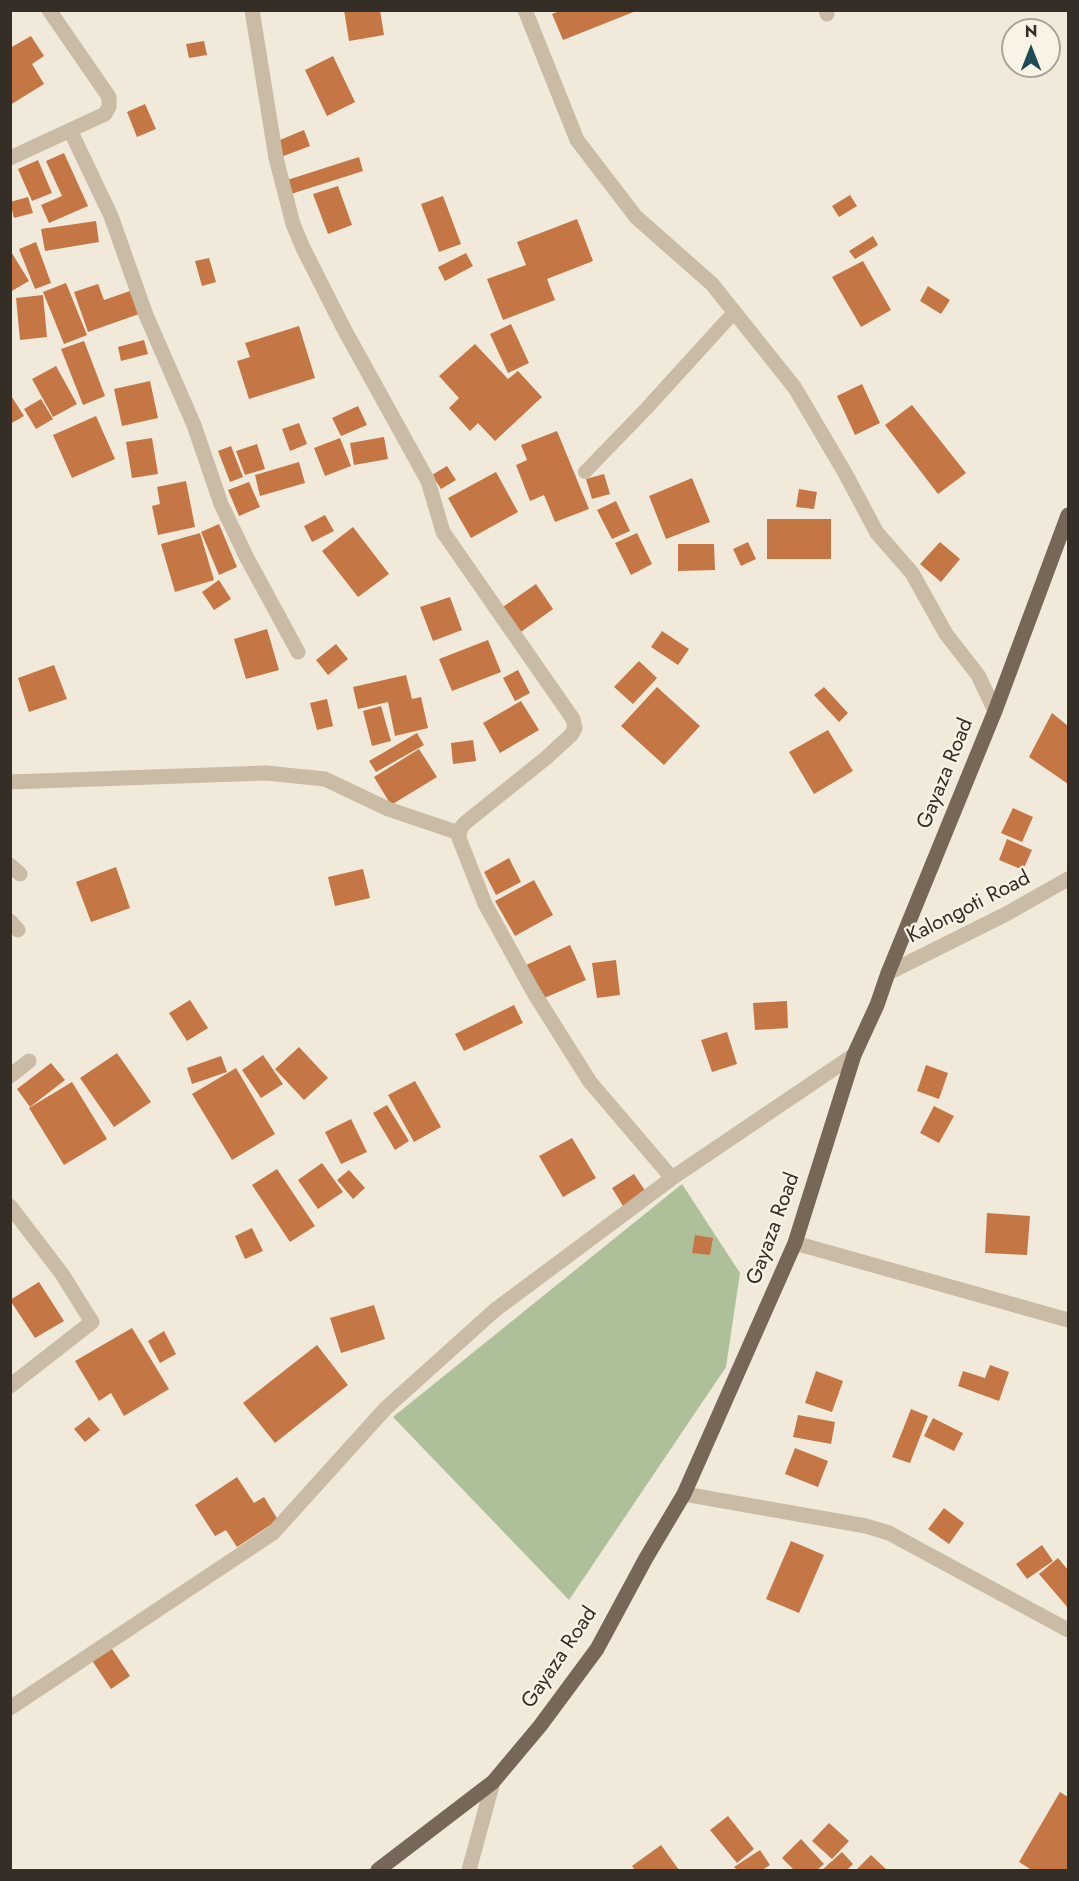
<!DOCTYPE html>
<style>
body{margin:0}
#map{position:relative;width:1079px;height:1881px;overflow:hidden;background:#f1eada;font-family:Jost,sans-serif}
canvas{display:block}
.frame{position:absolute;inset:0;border:12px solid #352e27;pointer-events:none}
.north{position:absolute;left:1001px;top:18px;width:60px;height:60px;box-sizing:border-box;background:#f9f3e6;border:2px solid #aba49a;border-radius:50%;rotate:0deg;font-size:16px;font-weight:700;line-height:24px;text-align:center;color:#352e27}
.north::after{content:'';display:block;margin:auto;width:21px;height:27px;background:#1d4b56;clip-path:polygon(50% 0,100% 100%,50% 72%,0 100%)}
</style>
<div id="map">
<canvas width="1079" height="1881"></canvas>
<div class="frame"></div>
<div class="north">N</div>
</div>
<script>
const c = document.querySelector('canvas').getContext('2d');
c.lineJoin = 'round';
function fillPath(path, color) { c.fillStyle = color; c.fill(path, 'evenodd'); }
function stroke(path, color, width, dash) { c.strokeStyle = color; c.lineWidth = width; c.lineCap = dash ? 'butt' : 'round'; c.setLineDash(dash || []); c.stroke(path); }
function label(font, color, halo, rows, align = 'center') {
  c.font = font + ' Jost,sans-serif'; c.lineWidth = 4.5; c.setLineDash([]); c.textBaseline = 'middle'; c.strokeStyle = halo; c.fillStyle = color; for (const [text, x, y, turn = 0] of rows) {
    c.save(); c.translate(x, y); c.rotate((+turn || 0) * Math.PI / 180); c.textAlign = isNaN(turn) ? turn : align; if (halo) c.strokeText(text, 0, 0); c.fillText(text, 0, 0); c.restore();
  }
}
fillPath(new Path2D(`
 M682,1184L740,1273L726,1367L569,1600L393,1417Z`), '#aec09a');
fillPath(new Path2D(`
 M344,10H380L384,35L349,41Z
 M562,10H636V11L563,40L552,14Z
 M31,36L44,56L32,64L44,84L10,105V48Z
 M204,41L207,55L189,58L186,44Z
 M333,56L355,102L327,116L305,70Z
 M145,104L156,129L137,137L127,112Z
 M304,130L310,146L281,157L275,142Z
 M64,153L88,206L49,223L41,205L62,196L46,161Z
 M359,157L363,171L288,195L284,181Z
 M38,160L52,193L32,201L18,169Z
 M338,186L352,225L328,234L313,194Z
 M850,195L857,206L839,217L832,206Z
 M443,196L461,244L439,252L421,204Z
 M28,197L33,213L14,218L10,202Z
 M577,219L593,261L547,279L555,300L503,320L487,279L526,265L517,242Z
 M96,221L99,242L45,251L41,229Z
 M873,236L878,245L855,259L849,251Z
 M36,242L51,283L35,289L19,249Z
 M10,250L29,281L10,292Z
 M466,253L473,266L445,281L438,267Z
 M209,258L216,282L202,286L195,261Z
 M863,261L891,310L861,327L832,277Z
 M66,283L87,335L64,344L43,292Z
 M98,284L104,300L130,291L139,314L88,332L74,292Z
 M928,286L950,300L941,314L920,301Z
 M43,295L47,337L20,340L16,298Z
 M511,324L529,363L508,373L490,334Z
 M299,326L315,378L249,399L237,361L250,357L245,343Z
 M144,340L148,354L121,361L118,347Z
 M84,341L105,396L83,405L61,349Z
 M475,344L508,379L518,371L542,397L495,441L478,423L470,431L449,408L459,398L439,376Z
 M56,366L77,404L53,417L32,379Z
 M150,381L158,418L122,426L114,389Z
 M862,384L880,423L855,435L837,396Z
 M10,394L24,416L10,424Z
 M41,399L53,419L36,429L24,409Z
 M912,405L966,473L938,494L885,425Z
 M358,406L367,425L341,436L332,418Z
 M96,416L115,459L72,478L53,435Z
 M299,423L307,444L290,451L282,429Z
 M557,431L589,509L555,522L544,495L530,501L516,465L527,460L521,445Z
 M384,437L388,459L354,465L350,443Z
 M152,438L158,474L132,478L126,442Z
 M340,438L351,466L325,476L314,448Z
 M257,444L265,469L245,475L236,451Z
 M231,446L243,477L230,482L218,451Z
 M299,462L305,483L260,496L255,475Z
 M447,466L456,480L441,489L432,475Z
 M496,472L518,512L471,538L448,498Z
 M604,474L610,494L592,499L586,479Z
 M692,478L710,522L666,539L649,496Z
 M186,481L195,527L158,535L152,506L160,504L157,487Z
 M249,482L260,507L239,516L228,490Z
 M799,489L817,492L814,509L796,507Z
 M616,501L630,531L612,539L597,510Z
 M325,515L334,531L312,542L304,526Z
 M767,519H831V559H767Z
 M219,524L237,567L219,575L201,532Z
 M353,527L389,574L358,597L322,551Z
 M200,533L214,580L175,592L161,544Z
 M637,533L652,564L631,575L615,543Z
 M748,542L756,559L741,566L733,549Z
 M940,542L960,559L941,582L920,564Z
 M678,544H714L715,570L678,571Z
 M219,580L231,599L214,610L202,592Z
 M536,584L553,609L518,634L500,609Z
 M450,597L462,630L433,641L420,607Z
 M267,629L279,670L246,679L234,639Z
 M662,631L689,649L678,665L651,647Z
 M488,640L501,672L452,691L439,659Z
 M336,644L348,659L328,675L316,660Z
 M639,661L657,678L633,704L614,687Z
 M54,665L67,699L29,712L18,678Z
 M518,670L530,693L515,701L503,678Z
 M406,675L412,699L421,697L428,728L395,736L388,702L358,709L353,687Z
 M657,687L700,726L664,765L621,726Z
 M824,687L848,713L839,722L814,695Z
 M327,699L333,726L317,730L310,703Z
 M521,701L539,730L500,753L483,723Z
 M381,706L391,741L372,746L363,711Z
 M1052,713L1068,726V784L1029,757Z
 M828,730L853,771L814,794L789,752Z
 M417,733L424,745L376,772L369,761Z
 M473,740L476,761L453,764L451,743Z
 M419,749L437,777L391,805L374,777Z
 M1013,808L1033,817L1022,842L1001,833Z
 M1007,839L1032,850L1023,870L999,860Z
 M509,858L521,882L496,895L484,872Z
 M116,867L130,908L91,922L76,882Z
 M363,869L370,898L335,906L328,877Z
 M534,880L553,915L515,936L495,901Z
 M570,945L586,980L542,999L526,965Z
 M616,960L620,995L597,998L592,963Z
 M190,1000L208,1028L187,1041L169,1013Z
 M787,1001L788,1028L755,1030L753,1003Z
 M514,1005L523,1023L464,1051L455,1034Z
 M727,1032L737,1064L712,1072L701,1040Z
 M299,1047L328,1078L304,1100L275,1069Z
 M117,1053L151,1102L114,1127L80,1078Z
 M263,1055L283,1084L261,1098L242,1070Z
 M221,1056L227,1072L192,1084L187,1068Z
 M51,1063L65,1080L30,1107L17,1089Z
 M926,1065L948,1073L939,1099L917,1091Z
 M236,1068L275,1134L232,1160L192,1094Z
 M415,1081L441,1127L414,1142L388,1095Z
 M72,1082L107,1139L64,1165L29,1108Z
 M387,1105L409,1141L395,1150L373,1113Z
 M934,1106L954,1116L939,1143L920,1133Z
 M351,1119L367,1152L341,1164L325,1132Z
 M572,1138L596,1178L563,1197L539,1156Z
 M322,1163L343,1192L318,1209L298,1180Z
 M277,1169L315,1226L290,1242L252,1185Z
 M349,1170L365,1188L353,1199L337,1180Z
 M634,1174L646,1192L623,1206L612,1188Z
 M987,1213L1030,1216L1027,1255L985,1253Z
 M252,1228L263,1251L245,1259L235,1236Z
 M695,1235L713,1238L710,1255L692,1253Z
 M39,1282L64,1321L35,1338L10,1300Z
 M374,1305L385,1339L341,1353L330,1318Z
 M132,1328L169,1389L124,1416L111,1393L99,1401L75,1361Z
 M164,1331L176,1354L160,1363L148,1341Z
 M317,1345L348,1385L275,1443L243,1403Z
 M990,1365L1009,1372L999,1401L958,1386L963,1371L985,1378Z
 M816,1371L843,1381L832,1412L805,1403Z
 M911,1409L928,1416L910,1463L892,1457Z
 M798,1415L835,1422L831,1444L793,1437Z
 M89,1417L100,1430L85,1442L74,1429Z
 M933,1418L963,1433L954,1451L924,1436Z
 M795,1448L828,1461L818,1487L785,1474Z
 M237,1477L254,1503L264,1497L278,1520L237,1547L226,1530L215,1536L195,1505Z
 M944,1508L964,1523L949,1544L928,1529Z
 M791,1541L824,1555L799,1613L766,1599Z
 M1042,1545L1053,1561L1027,1579L1016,1564Z
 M1058,1558L1068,1570V1608L1039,1574Z
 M110,1646L130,1676L111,1689L91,1659Z
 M1060,1792L1068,1797V1870H1030V1869L1019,1862Z
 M728,1816L754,1849L737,1863L710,1830Z
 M829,1823L849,1841L832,1859L812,1841Z
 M801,1839L824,1864L817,1870H794L782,1858Z
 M661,1845L679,1870H635L632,1866Z
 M760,1850L770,1865L762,1870H737L734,1867Z
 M842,1852L853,1864L847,1870H822Z
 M871,1855L887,1870H856Z`), '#c57645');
stroke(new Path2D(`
 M585,472L646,409L727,320L735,313`), '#c9bba6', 14);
stroke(new Path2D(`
 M252,10L276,158L293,224L303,248L344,329L428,481L443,532L573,719L575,728L571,735L546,758L465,823L460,829L459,838L485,904L534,993L590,1082L672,1178
 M525,10L577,140L636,217L712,284L795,388L845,473L877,533L912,573L946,634L978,675L995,711
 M826,10L827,14
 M70,130L111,216L146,315L194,425L221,504L247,558L298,652
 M10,158L105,114L109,107V97L49,10
 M10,782L266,773L325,779L388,809L459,833
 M10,865L20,874
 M10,921L18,930
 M888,973L1006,914L1068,879
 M10,1076L29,1061
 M10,1206L62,1274L92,1322L10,1386
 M795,1243L1068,1320
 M684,1494L866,1526L889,1533L1068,1630
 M10,1708L273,1533L386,1408L495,1310L675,1176L854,1055
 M469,1870L493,1782`), '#c9bba6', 15);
stroke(new Path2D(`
 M378,1870L493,1782L540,1726L597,1649L646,1558L684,1494L795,1243L854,1055L877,1005L888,973L995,711L1068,515`), '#776758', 15);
label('21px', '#352e27', '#f9f3e6', [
 ["Gayaza Road",946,774,-68],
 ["Kalongoti Road",969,908,-27],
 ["Gayaza Road",774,1229,-70],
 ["Gayaza Road",560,1658,-56]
]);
</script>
